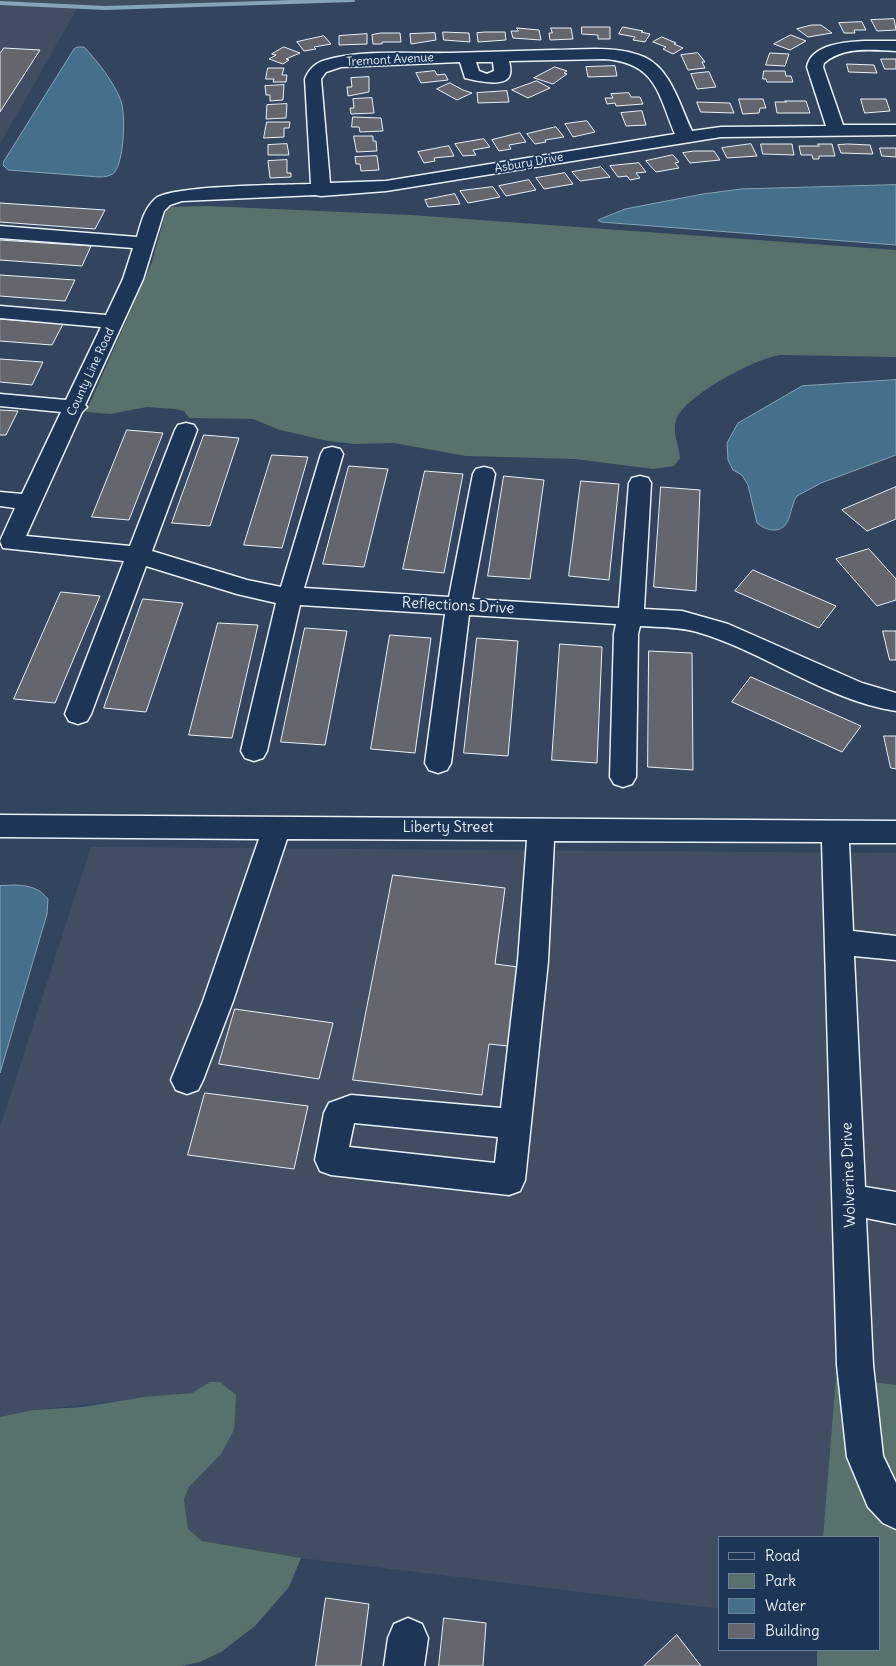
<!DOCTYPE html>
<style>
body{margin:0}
#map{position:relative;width:896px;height:1666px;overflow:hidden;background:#32445e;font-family:Delius,sans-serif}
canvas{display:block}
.legend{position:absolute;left:718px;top:1536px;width:162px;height:115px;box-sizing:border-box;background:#1d3557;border:1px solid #6e8097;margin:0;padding:6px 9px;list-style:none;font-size:15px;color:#e8f1f8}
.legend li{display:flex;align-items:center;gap:10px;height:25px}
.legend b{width:25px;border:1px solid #6e8097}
</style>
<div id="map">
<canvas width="896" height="1666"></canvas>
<ul class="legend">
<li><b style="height:6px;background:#1d3557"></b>Road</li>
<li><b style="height:14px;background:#59716d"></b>Park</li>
<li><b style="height:14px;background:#45708c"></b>Water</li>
<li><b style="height:14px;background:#63676d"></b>Building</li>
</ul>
</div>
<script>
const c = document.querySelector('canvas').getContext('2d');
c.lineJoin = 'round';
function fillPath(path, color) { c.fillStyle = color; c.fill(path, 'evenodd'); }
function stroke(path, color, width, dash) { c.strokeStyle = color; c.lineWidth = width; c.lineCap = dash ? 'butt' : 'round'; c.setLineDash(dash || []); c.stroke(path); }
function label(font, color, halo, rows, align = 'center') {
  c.font = font + ' Delius,sans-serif'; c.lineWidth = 4; c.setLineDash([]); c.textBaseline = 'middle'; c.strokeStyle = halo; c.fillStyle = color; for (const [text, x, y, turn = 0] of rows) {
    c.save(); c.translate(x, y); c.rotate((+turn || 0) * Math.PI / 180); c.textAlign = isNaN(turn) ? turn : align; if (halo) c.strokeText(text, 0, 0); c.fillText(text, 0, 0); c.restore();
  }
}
fillPath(new Path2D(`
 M0,0H280L78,7L0,144Z
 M91,847L896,853V1385L836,1377L823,1537H720V1609L301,1558L202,1541L188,1529L184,1499L189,1487L203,1472L210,1382L192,1393L33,1410L0,1417V1127Z`), '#414e62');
fillPath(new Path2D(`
 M207,206L411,215L896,250V357L780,355C756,358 684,396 676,420C672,433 679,445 680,458L674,466L653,469L575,459L466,456L394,443L355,444L328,441L280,430L253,419L189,418L184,411L175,409L147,407L110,414L86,412L152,262L167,207Z
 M836,1377L896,1385V1666H817V1650H880V1537H823Z
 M210,1382H220L236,1395L234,1430L221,1454L189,1487L184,1499L188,1529L202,1541L301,1558L289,1587L255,1626L221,1652L200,1662L181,1666H0V1417L33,1410L83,1407L144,1397L192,1393Z`), '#59716d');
const water = new Path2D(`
 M78,47H84C98,62 114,82 121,101C126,115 124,162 114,173C110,176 105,177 99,177L8,170L3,165L4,161L74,49Z
 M896,185V245L601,222L598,220L625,209L703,194L741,189Z
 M896,380V455L821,483L797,496C789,507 792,529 775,530C767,530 762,527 757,523L748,485L742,475L733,470L728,460L727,443L738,423L802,386Z
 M16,885C30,886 39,888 48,899L47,914L0,1073V886Z`);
fillPath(water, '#45708c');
stroke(water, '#86a4b7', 1);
stroke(new Path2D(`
 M0,3L105,8L353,0`), '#86a4b7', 4);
const building = new Path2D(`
 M894,19L896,30L877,31L871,20Z
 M862,22L866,30H854L855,33H844L839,23Z
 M812,25H821L832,33L808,37L797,29Z
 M582,27H610V39H598V35L582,34Z
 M623,27L643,31L641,32L650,34L645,42L633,40L635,37L619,34Z
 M517,28L539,30L541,40L513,38L511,31H518Z
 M551,28H571L573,39L550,40L549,33H552Z
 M443,32L469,33L470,42L444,40Z
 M486,32H505L506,40L478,42L477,33Z
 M381,33H400L401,42H382V44H373L372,35Z
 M435,33L436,40L411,44L410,34Z
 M367,34V44L339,45V36Z
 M791,35L806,41L790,50L774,44Z
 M324,36L331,44L314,47L316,49L304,51L297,42Z
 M662,37L676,43L674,44L683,48L673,54L663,49L666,47L653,42Z
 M284,47L300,53L286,59L289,60L283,64L269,59L276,55L272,54Z
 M4,48L40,50L0,112V54Z
 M698,53L705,62H702L705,68L688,70L681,55Z
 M770,53L789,54L785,66L766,65Z
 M881,59H896V69H885Z
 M847,64L874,65L877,73L849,72Z
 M615,66L617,76L588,77L586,67Z
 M555,67L567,71L564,73L567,74L553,84L534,78Z
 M268,68H284L282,75H287L286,82H273L274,79H266Z
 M435,71L437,75L445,74L448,80L421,83L416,73Z
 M764,71H785L786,76H791L793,82H767L766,79H763Z
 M709,72L716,87L697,89L691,74Z
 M369,77V92L348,96L347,87H352L351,78Z
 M537,81L550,88L528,98L512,90Z
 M450,83L463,90L472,93L457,100L437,89Z
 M284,85L283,100L270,101V95H266L265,86Z
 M507,91L509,102L478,103L477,93Z
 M629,93L631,97H640L643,104L616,106L615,103L607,104L605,98H613L611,94Z
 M372,98L374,113L351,114L350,108H354L353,99Z
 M739,99H763L766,108H760L759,113L743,114Z
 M861,99H886L890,111L865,113Z
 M785,101H806L810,113H777L775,102H786Z
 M697,102L730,103L734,113L701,112Z
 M287,104L286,118L266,119L267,105Z
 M642,111L646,125L626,126L621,113Z
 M353,117L381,118L383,131L360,132L359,127H352Z
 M587,121L595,132L573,137L565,124Z
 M267,122H290L289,128H284V137L264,138Z
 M556,127L564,137L545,140L546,142L535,144L527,134Z
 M520,133L526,142L509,145L511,149L499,151L492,140Z
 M354,136H373V141H376L377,151L357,152Z
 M484,139L490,147L473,150L476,155L463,156L455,144Z
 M287,144L289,155H268V145Z
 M751,144L757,156L727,158L722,148Z
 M761,144H792L794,155L763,154Z
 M818,144H832L835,156H819V159H813L812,155H801L799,146H819Z
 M848,144L870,145L873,154L841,153L838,145Z
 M449,146L454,156L434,158L435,161L424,163L418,152Z
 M880,148H896V157L882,156Z
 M694,151H714L720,160L690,163L683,153Z
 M673,155L679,162L675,163L679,168L656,172L646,161Z
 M377,156L379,170L361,171L360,164H356L355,157Z
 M287,160V173H291V177L270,178L268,161Z
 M639,163L646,172L636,173L640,178L630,180L627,176L618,177L610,166Z
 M601,167L610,177L580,181L572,172Z
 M565,173L573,184L544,189L536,178Z
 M529,180L536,190L506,196L499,186Z
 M493,187L500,197L468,203L460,191Z
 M455,194L460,204L428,207L425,200Z
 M0,203L105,210L95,229L0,222Z
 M0,240L91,246L82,266L0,260Z
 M0,275L75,280L65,301L0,296Z
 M0,319L63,324L52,345L0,341Z
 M0,359L43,362L32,385L0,382Z
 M0,410L18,411L6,435H0Z
 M127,430L163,433L129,520L92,517Z
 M204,435L239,438L210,526L172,523Z
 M272,455L308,457L282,548L244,545Z
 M349,466L388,469L364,567L323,564Z
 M425,471L463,474L444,573L403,569Z
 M504,476L544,480L530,579L488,576Z
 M581,481L619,484L609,580L569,576Z
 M661,487L700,490L696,591L654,587Z
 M896,487V519L867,531L842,510Z
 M869,549L896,579V600L877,606L836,559Z
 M753,570L836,606L819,628L735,591Z
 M61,592L100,596L55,703L14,699Z
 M143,599L183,603L146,712L104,708Z
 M218,623L258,625L232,738L189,735Z
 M305,628L347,631L325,745L281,742Z
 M883,631H896V660H890Z
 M390,635L431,638L415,753L371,749Z
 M477,638L518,641L508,756L464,753Z
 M560,644L602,647L597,763L552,760Z
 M649,651L692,653L693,770L648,767Z
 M751,677L861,726L842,752L732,702Z
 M884,736H896V769L891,768Z
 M393,875L505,888L495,964L526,968L517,1047L489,1044L482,1095L353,1080Z
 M235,1009L333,1023L319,1079L219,1064Z
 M205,1093L308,1106L294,1169L188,1155Z
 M326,1598L369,1604L361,1666H316Z
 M444,1618L486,1623L483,1666H439Z
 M677,1635L701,1666H644Z`);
fillPath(building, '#63676d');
stroke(building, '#e8f1f8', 1);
const minor = new Path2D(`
 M864,41H896V51C872,50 844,46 824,63L823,67L843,125H896V135L721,137L386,191L321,196L315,195L182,201L170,205L164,211L143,279L85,405L87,407L82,412L26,536L130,546L175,430L178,425L186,423L194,425L197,430L152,551L247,580L281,587L321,454L324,449L332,447L340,449L343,454L304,588L449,597L473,474L476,469L484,467L492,469L495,474L472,599L619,608L629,483L632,478L640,476L648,478L651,483L644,609L682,611L728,624L862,683L896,693V711C825,700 766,652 697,632C679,627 660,627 640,626L638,634L636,777L632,784L623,787L614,784L610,777L614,634L616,624L469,615L451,763L447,770L438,773L429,770L425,763L445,614L300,605L267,751L263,758L254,761L245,758L241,751L276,603L237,594L146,566L91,714L87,721L78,724L69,721L65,714L124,561L3,548L0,541L15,508L0,506V492L22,494L61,412L0,406V394L66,400L101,327L0,318V306L106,315L123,279L133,248L0,238V226L137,237C141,223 144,209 155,199C170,185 285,185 311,184L305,79C309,69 315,63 326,60C363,49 413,54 451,53C485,52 519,51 553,50C583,50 616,45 644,57C671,69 680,106 692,131L721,127L826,126L807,67C811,44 846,42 864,41ZM605,59C656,63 658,93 675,134L386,181L330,183L321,79L326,72L341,67L460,62L465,78C474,80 507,89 510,74C511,70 510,65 509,61ZM476,62H493L494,71L487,74L479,71Z
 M0,815L896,821V843H849L853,931L896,936V960L854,956L865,1187L896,1192V1224L866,1218L873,1365L883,1456L896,1483V1529L883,1523L868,1507L847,1457L837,1365L822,842L554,841L548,961L525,1180L520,1191L509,1195L331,1175L320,1171L315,1160L324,1113L329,1103L351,1095L501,1108L518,961L527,840L287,839L233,1001L203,1080L198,1090L187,1094L176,1090L171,1080L203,1001L259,839L0,837ZM354,1123L498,1137L495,1163L349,1147Z
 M408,1618L422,1624L428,1638L424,1666H384L388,1638L394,1624Z`);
stroke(minor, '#e8f1f8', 3);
fillPath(minor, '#1d3557');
label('12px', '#e8f1f8', '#1d3557', [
 ["Tremont Avenue",390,60,-3],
 ["Asbury Drive",529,163,-10],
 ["County Line Road",91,372,-65]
]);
label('15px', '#e8f1f8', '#1d3557', [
 ["Reflections Drive",458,606,3],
 ["Liberty Street",448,828],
 ["Wolverine Drive",849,1175,-92]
]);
</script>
